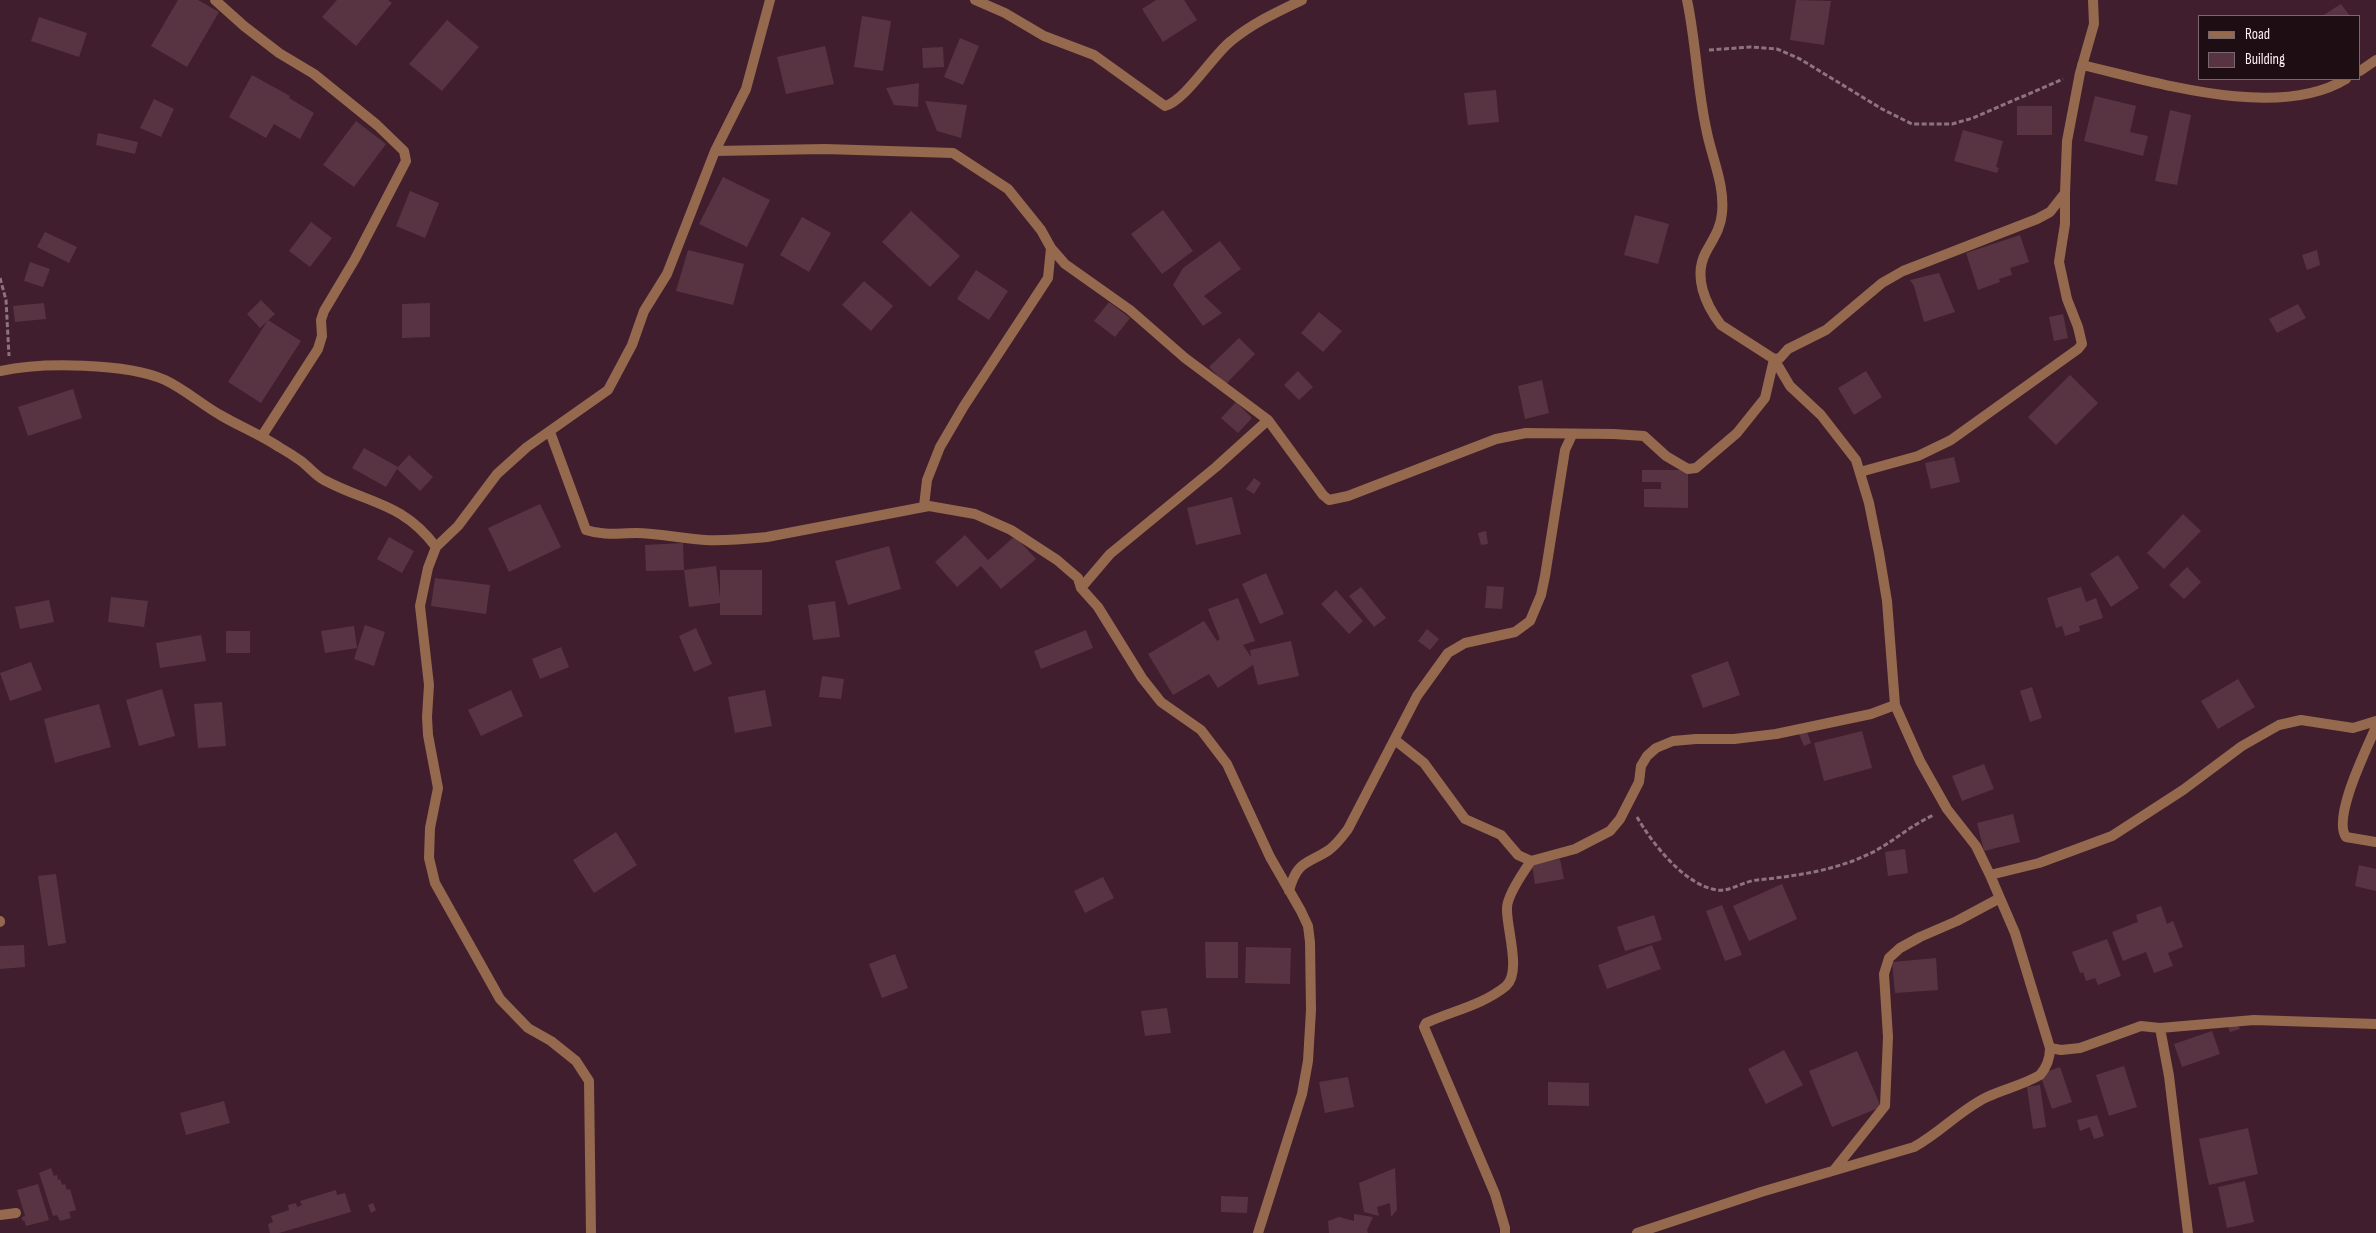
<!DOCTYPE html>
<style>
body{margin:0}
#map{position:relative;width:2376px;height:1233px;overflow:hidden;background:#401e2d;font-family:"Sofia Sans Condensed",sans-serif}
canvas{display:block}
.legend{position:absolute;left:2198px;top:15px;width:162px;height:65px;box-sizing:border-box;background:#1e0e14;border:1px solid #77686d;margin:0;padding:6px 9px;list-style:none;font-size:15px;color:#fdeef3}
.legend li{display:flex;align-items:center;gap:10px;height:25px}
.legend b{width:25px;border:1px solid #77686d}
</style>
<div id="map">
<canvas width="2376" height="1233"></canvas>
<ul class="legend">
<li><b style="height:6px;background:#95694d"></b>Road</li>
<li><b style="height:14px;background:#583443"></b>Building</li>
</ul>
</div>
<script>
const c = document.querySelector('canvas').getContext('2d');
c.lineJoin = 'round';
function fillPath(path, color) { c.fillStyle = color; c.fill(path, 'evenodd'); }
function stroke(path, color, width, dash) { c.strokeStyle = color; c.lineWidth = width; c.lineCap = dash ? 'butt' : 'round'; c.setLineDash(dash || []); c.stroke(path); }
fillPath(new Path2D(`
 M178,0H198L219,12L187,67L151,46Z
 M337,0H388L392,3L356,46L322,17Z
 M1156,0H1184L1197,20L1163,42L1142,9Z
 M1796,0L1831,1L1824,45L1790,40Z
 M2341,4L2350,16H2322Z
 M862,16L891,21L883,71L854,67Z
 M39,17L87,33L79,57L31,41Z
 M447,20L479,47L442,91L409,64Z
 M960,38L979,46L963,85L944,77Z
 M825,46L834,84L786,94L777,57Z
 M943,47L944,67L923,68L922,48Z
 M252,75L290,96L289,98L314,113L300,139L274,124L266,138L229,117Z
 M919,83L918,107L894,105L886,88Z
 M1496,90L1499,122L1468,125L1464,93Z
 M2095,96L2136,106L2130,132L2148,136L2143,156L2084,141Z
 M154,99L174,109L161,137L140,128Z
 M925,101L967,105L961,138L937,131Z
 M2017,106H2052V135H2017Z
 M2170,110L2191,115L2177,185L2155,181Z
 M356,121L386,144L354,187L323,165Z
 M1963,130L2003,141L1996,167L1999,168L1997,173L1954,161Z
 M98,133L138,142L135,154L96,145Z
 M723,177L770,200L747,247L699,224Z
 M410,191L439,203L425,238L396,226Z
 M1163,210L1193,251L1162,274L1131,234Z
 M911,211L960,256L930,287L882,242Z
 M1635,215L1669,224L1658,264L1624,255Z
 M802,217L831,233L809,272L780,255Z
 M311,222L332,238L310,267L289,251Z
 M45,232L77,247L69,263L37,247Z
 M2020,235L2029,262L2010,268L2012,275L1999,279L2000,282L1978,290L1966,253Z
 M1220,241L1241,269L1204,296L1222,313L1203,326L1173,285L1183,268Z
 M688,250L744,264L733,305L676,291Z
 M2317,250L2320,265L2307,270L2302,255Z
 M30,262L50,269L43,287L24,281Z
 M976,270L1008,291L989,320L957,299Z
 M1939,273L1955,312L1924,322L1914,286L1910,280Z
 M864,281L893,306L871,331L842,305Z
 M261,300L275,314L260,328L247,314Z
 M1109,302L1130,318L1115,337L1094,321Z
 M44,303L46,319L15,322L13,306Z
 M430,303V337L402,338V304Z
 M2298,304L2306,318L2277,333L2269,319Z
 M1319,312L1342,331L1323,352L1301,333Z
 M2063,314L2068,338L2054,341L2049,317Z
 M268,320L301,341L261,403L228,382Z
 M1239,338L1255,354L1226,384L1209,367Z
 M1298,371L1313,387L1299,400L1284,385Z
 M1866,371L1882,397L1854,415L1838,388Z
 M2070,375L2098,403L2056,445L2028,417Z
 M1542,380L1549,413L1525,419L1518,386Z
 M73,389L82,418L28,436L18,407Z
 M1236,402L1252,418L1238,433L1221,418Z
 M364,448L398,467L409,455L433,477L420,491L397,469L386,487L352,468Z
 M1954,457L1960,482L1931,489L1925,463Z
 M1642,470H1688V508L1644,507V489H1661V482H1642Z
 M1254,478L1261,483L1254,494L1246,489Z
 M1232,497L1241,534L1196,545L1187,508Z
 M540,504L561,547L509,572L488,528Z
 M2183,514L2201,531L2164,569L2147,553Z
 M1486,531L1488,544L1481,545L1478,533Z
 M965,535L988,560L1015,536L1036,559L1001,589L981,566L957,587L935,562Z
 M389,537L414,551L402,573L377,559Z
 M683,543L684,570L646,571L645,545Z
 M889,546L901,589L848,605L835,561Z
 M2118,555L2139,588L2111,607L2090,574Z
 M716,566L720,598V570H762V615H720V603L689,607L684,570Z
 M2187,567L2201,582L2184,599L2169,585Z
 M1266,573L1284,614L1260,624L1242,584Z
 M435,578L490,585L486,614L431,606Z
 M1487,586L1504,587L1502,609L1485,608Z
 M1361,587L1386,618L1374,627L1349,596Z
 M2081,587L2086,602L2096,598L2103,618L2079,626L2080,631L2065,636L2062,626L2056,628L2047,598Z
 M1336,590L1363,621L1349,634L1321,604Z
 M111,597L148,601L144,627L108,622Z
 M1238,598L1255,641L1243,645L1251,657L1250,650L1291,641L1299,676L1258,685L1253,665L1218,688L1209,674L1173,695L1148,654L1204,621L1217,641L1220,639L1208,609Z
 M49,600L54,622L20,629L15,607Z
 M835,601L840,637L813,640L808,605Z
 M365,625L385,632L374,666L354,659Z
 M354,626L357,648L325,653L321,631Z
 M696,628L712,664L694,672L679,636Z
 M1427,629L1439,639L1430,650L1418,641Z
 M1086,630L1093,648L1041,669L1034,651Z
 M226,631H250V653H226Z
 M201,635L206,661L160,668L156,643Z
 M561,647L569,667L540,679L532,659Z
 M1728,661L1740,695L1703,708L1691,675Z
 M31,662L42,690L10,701L0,673Z
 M822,676L844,679L841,699L819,697Z
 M2238,679L2255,707L2218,729L2201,701Z
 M2032,687L2042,718L2030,722L2020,691Z
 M162,689L175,736L139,746L126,700Z
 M511,690L523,716L481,736L468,710Z
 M765,690L772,726L735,733L728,697Z
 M222,702L226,746L198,748L194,704Z
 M99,704L111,747L55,763L44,719Z
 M1862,731L1872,768L1824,781L1814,743Z
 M1807,732L1811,743L1804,746L1799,734Z
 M1984,764L1994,789L1962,801L1952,776Z
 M2013,814L2020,842L1984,851L1977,823Z
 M616,832L637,865L594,893L573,860Z
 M1905,849L1908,873L1888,876L1885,852Z
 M1560,859L1564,879L1535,884L1532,865Z
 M2359,865L2376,869V891L2355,886Z
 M56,874L66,943L48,946L38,876Z
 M1103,877L1114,898L1085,913L1074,891Z
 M1782,884L1797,919L1749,941L1733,906Z
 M1722,905L1742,955L1725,961L1706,911Z
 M2161,906L2167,924L2173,921L2183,947L2168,953L2173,966L2154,973L2146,952L2123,961L2112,932L2138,922L2136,915Z
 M1654,915L1662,940L1625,951L1617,927Z
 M2107,939L2121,976L2098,985L2095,978L2086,981L2083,972L2080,973L2072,952Z
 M1205,942H1238V978H1206Z
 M24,945L25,967L0,969V946Z
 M1652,945L1661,969L1607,989L1598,965Z
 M1246,947L1291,948L1290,984L1245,983Z
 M895,954L908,988L882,998L869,964Z
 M1936,958L1938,990L1895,993L1892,962Z
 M1167,1008L1171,1033L1145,1036L1141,1011Z
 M2238,1024L2240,1029L2230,1032L2228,1027Z
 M2212,1031L2220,1054L2182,1067L2174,1044Z
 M1784,1050L1803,1085L1766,1104L1748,1069Z
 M1857,1051L1881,1107L1832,1127L1809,1071Z
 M2124,1066L2137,1107L2109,1116L2096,1075Z
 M2060,1067L2072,1102L2052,1109L2040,1074Z
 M1348,1077L1354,1107L1325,1113L1319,1082Z
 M1548,1082L1589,1083V1106L1548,1105Z
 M2040,1085L2046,1127L2033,1129L2027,1087Z
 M224,1101L230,1123L186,1135L180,1113Z
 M2097,1115L2104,1136L2094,1139L2090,1127L2080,1131L2077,1120Z
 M2248,1128L2258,1174L2209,1185L2199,1139Z
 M51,1168L54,1176L57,1175L58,1180L60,1179L62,1185L65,1184L67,1190L70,1189L76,1210L69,1212L71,1218L60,1221L57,1215L53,1216L39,1173Z
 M1395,1168L1397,1210L1391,1217L1390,1203L1377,1207L1379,1216L1364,1212L1359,1183Z
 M2245,1181L2254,1222L2227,1228L2218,1187Z
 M38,1184L49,1220L26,1226L24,1220L22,1221V1217L25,1216L17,1190Z
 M336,1190L337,1195L345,1193L351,1212L279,1233H270L268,1224L273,1222L271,1216L289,1210L288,1205L296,1203L297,1207L302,1205L300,1201Z
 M1221,1196L1248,1197L1247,1213L1221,1212Z
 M373,1203L376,1210L371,1213L368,1205Z
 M1354,1214L1373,1217L1367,1230L1368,1233H1329L1328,1221L1339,1217L1354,1221Z`), '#583443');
stroke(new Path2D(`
 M1709,50L1751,47L1777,49L1800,59L1882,109L1912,124H1952L1973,118L2063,79
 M0,278L6,300L9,356
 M1637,817C1652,843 1684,885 1717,890C1730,892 1744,881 1757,880C1797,876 1839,870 1875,851C1895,840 1913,824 1934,815`), '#8d737e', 3, [5, 2.5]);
stroke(new Path2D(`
 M0,1215L16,1213`), '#95694d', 10);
stroke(new Path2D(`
 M215,0L244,26L279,53L314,74L377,125L404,151L406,161L355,259L324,311L321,320L322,336L318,349L262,436
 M975,0L1005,13L1044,36L1094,55L1165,106C1185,101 1213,55 1231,41C1253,23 1277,12 1302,0
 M2082,65C2156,82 2277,121 2346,79
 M2360,71L2376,60
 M715,151L825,149L953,153L1008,189L1041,230L1051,248L1065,264L1130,310L1185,358L1268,420L1323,495L1329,500L1348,496L1496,439L1526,433L1614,434L1644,436L1666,456L1688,469L1696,468L1737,433L1765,398L1774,359L1780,358L1788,349L1826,330L1882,283L1903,271L2037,219L2050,212L2065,193L2067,141L2080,73L2094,24L2093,0
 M0,371C41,362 127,363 165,380C186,390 202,405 222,416C241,427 261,435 279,447C286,451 294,456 301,461C309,467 316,476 324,480C369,504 402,502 436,547
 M550,432L586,530C604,536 618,533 636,533C659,533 682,539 705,540C726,541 746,539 767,537L929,506L975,514L1011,530L1057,560L1078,578L1081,588L1098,607L1142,678L1161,702L1201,730L1227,764L1270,857L1301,911L1308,926L1310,942L1311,1010L1308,1061L1302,1094L1258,1233
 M1860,472L1918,456L1951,440L2078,349L2082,344L2078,327L2067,299L2059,262L2065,224V193
 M924,506L927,480L940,447L964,406L1048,278L1051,248
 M1081,588L1110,554L1216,467L1268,420
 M2376,727C2367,748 2332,818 2346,837L2376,842
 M1395,740L1424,763L1465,819L1501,835L1518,855L1531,861L1575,849L1610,831L1620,819L1639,782L1641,766L1647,756L1656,748L1673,741L1696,739H1734L1776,734L1871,714L1895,705
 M1990,875L2039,863L2112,836L2183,790L2242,746L2279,725L2301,720L2353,728L2376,721
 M1289,891C1297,860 1308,864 1329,850C1337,844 1342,837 1348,829L1417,696L1448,653L1465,643L1515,632L1530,621L1541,595L1545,576L1565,450L1572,435
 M0,921V922
 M2160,1028L2169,1076L2188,1233
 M2050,1048L2061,1050L2080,1048L2141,1026L2160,1028L2254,1020L2376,1024
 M1834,1170L1885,1106L1888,1037L1884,974L1889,958L1900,948L1920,937L1957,921L2000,898
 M591,1233L589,1081L576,1061L551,1041L528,1028L500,999L435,883L429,858L430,828L438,788L428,735L427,717L429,685L420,606L428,568L436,547L458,526L497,474L527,447L608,390L632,345L644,311L667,274L715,151L746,89L770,0
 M1505,1233V1228L1495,1194L1424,1027L1426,1023C1452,1011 1483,1005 1506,986C1522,972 1506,927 1507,908C1507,896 1524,871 1531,861
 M1637,1233L1761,1192L1914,1147C1940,1133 1960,1110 1987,1097C2004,1089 2023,1085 2040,1075C2047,1067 2050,1058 2050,1048L2015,933L1990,875L1976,846L1947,809L1920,761L1895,705L1887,601L1879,553L1869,503L1856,460L1821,415L1790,386L1774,359L1721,325C1705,304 1693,276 1706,252C1713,239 1721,228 1722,213C1725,184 1711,156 1706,128C1697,86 1696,42 1687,0`), '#95694d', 10);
</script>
